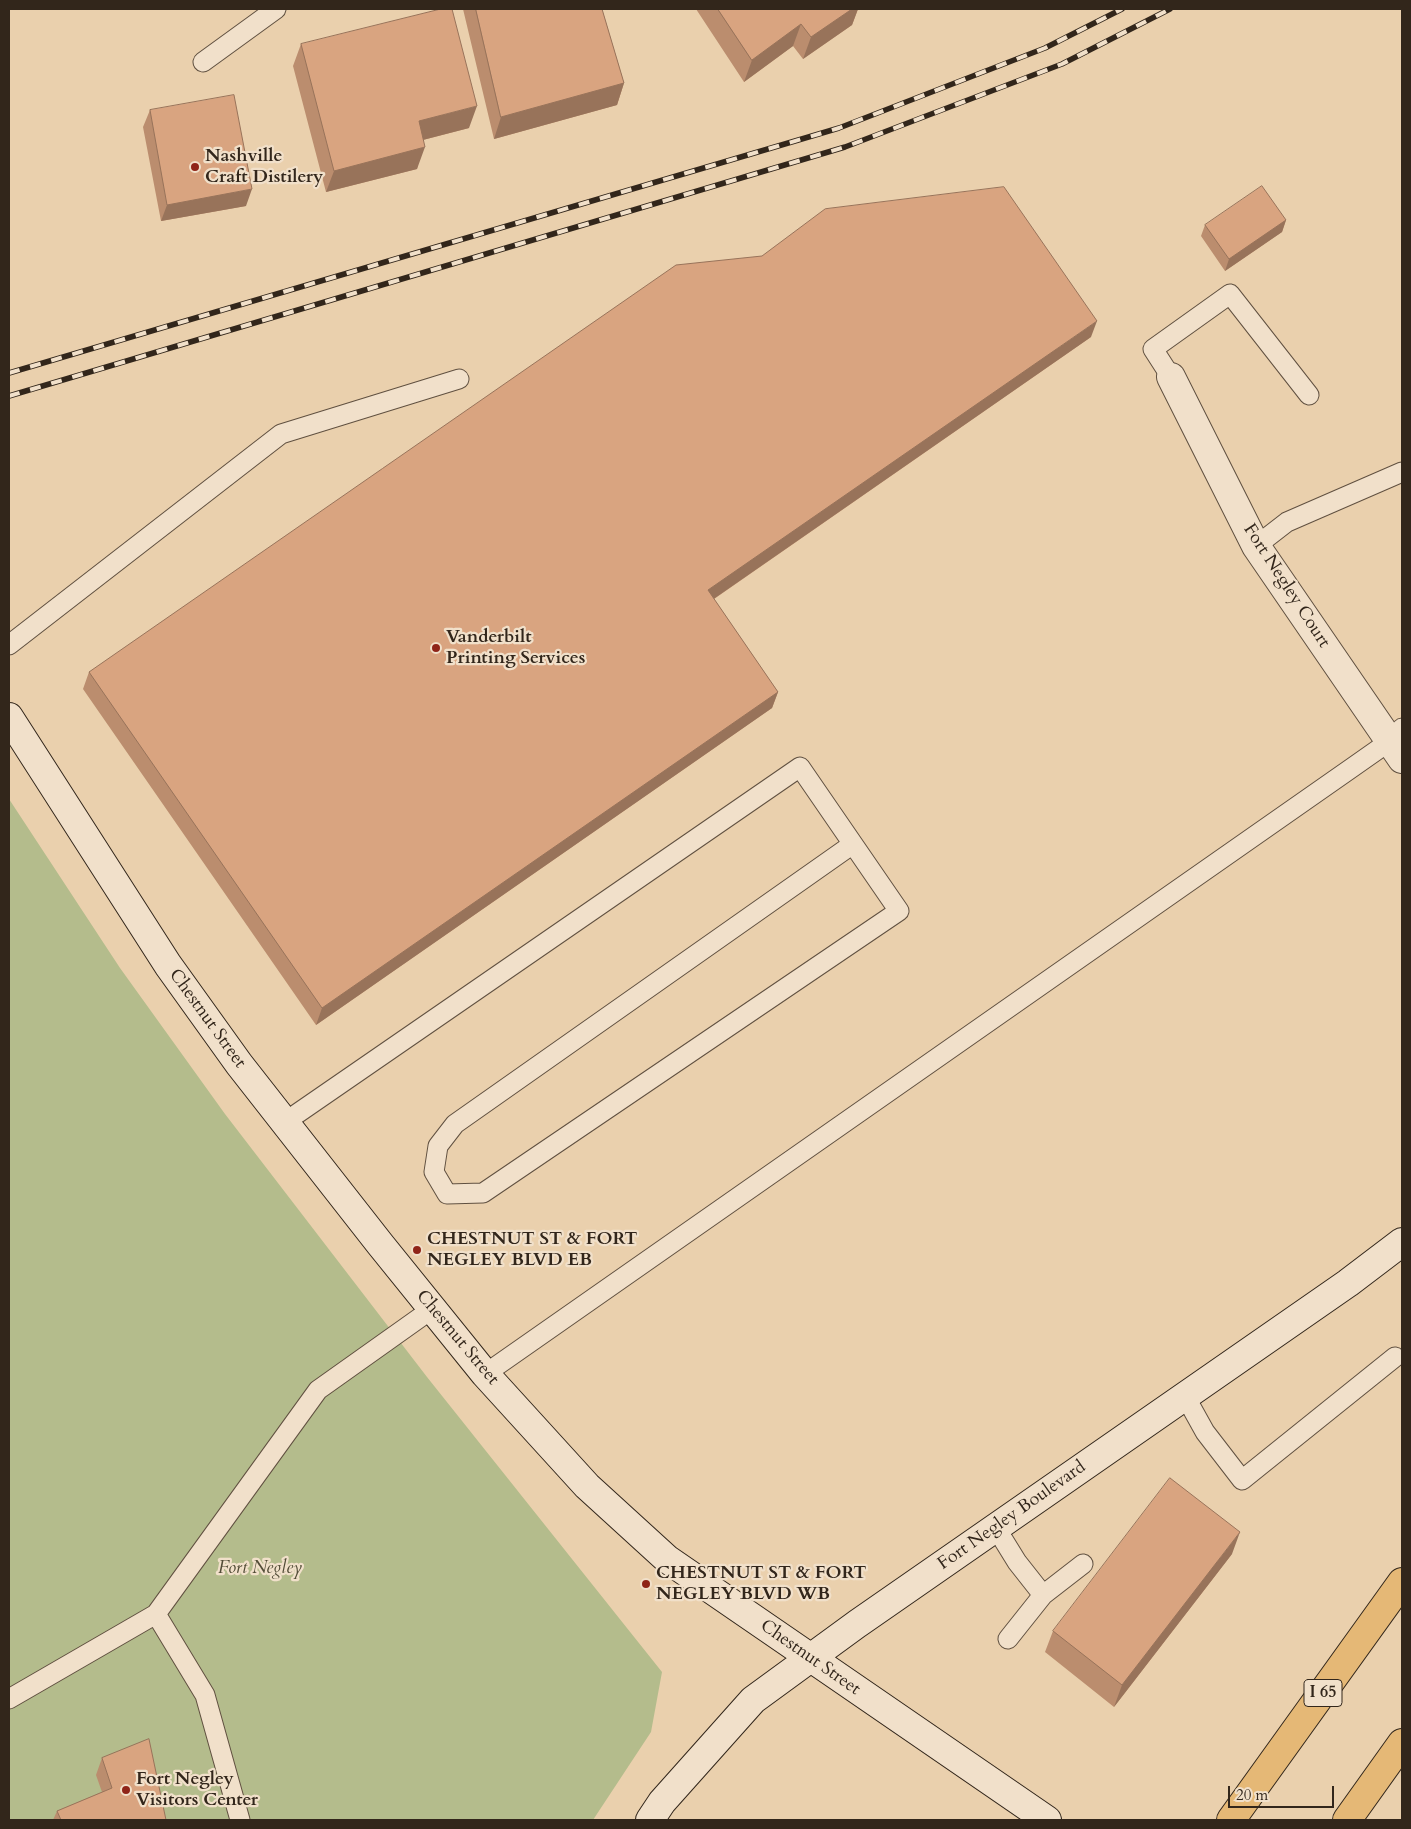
<!DOCTYPE html>
<style>
body{margin:0}
#map{position:relative;width:1411px;height:1829px;overflow:hidden;background:#ead0ad;font-family:Cardo,serif}
canvas{display:block}
.frame{position:absolute;inset:0;border:10px solid #32261b;pointer-events:none}
.scale{position:absolute;left:1228px;top:1786px;width:106px;height:22px;box-sizing:border-box;border:2px solid #32261b;border-top:0;padding-left:6px;font-size:15px;line-height:18px;white-space:nowrap;color:#32261b;-webkit-text-stroke:4px #f1e0ca;paint-order:stroke}
</style>
<div id="map">
<canvas width="1411" height="1829"></canvas>
<div class="frame"></div>
<div class="scale">20 m</div>
</div>
<script>
const c = document.querySelector('canvas').getContext('2d');
c.lineJoin = 'round';
function fillPath(path, color) { c.fillStyle = color; c.fill(path, 'evenodd'); }
function stroke(path, color, width, dash) { c.strokeStyle = color; c.lineWidth = width; c.lineCap = dash ? 'butt' : 'round'; c.setLineDash(dash || []); c.stroke(path); }
function label(font, color, halo, rows, align = 'center') {
  c.font = font + ' Cardo,serif'; c.lineWidth = 4.5; c.setLineDash([]); c.textBaseline = 'middle'; c.strokeStyle = halo; c.fillStyle = color; for (const [text, x, y, turn = 0] of rows) {
    c.save(); c.translate(x, y); c.rotate((+turn || 0) * Math.PI / 180); c.textAlign = isNaN(turn) ? turn : align; if (halo) c.strokeText(text, 0, 0); c.fillText(text, 0, 0); c.restore();
  }
}
fillPath(new Path2D(`
 M9,799L120,968L225,1114L427,1377L662,1672L651,1732L593,1820H9Z`), '#b4bc8c');
const lane = new Path2D(`
 M203,62L276,9
 M1171,377L1153,349L1230,294L1309,395
 M1256,546L1287,522L1402,472
 M9,645L281,434L459,379
 M285,1122L800,767L899,911L483,1193L447,1194L434,1172L438,1146L455,1124L853,844
 M485,1374L1353,767L1390,741L1402,728
 M1185,1396L1205,1432L1242,1480L1395,1357
 M996,1528L1017,1562L1043,1595L1008,1639
 M1043,1595L1083,1564
 M156,1614L205,1695L240,1820
 M9,1699L156,1614L318,1390L432,1309`);
const street = new Path2D(`
 M1171,377L1256,546L1402,759`);
const secondary = new Path2D(`
 M9,717L168,965L239,1064L380,1244L485,1374L587,1486L667,1559L1047,1820
 M650,1820L662,1802L753,1700L857,1624L1348,1283L1402,1242`);
const highway = new Path2D(`
 M1231,1820L1402,1582
 M1347,1820L1402,1743`);
stroke(lane, '#605040', 21);
stroke(street, '#605040', 30);
stroke(secondary, '#32261b', 30);
stroke(highway, '#32261b', 30);
stroke(lane, '#f1e0ca', 19);
stroke(street, '#f1e0ca', 28);
stroke(secondary, '#f1e0ca', 28);
stroke(highway, '#e5b876', 28);
const rail = new Path2D(`
 M9,373L839,128L1045,48L1122,9
 M9,396L845,147L1062,64L1170,9`);
stroke(rail, '#32261b', 5.5);
stroke(rail, '#f1e0ca', 4, [11]);
fillPath(new Path2D(`
 M463,9H602L624,83L617,105L494,139Z
 M696,9H858L852,25L803,59L793,46L744,82Z
 M301,44L469,128L423,140L417,169L326,192L293,66Z
 M150,110L246,206L161,221L143,127Z
 M1286,220L1282,232L1225,271L1201,236L1205,225Z
 M1091,337L714,599L778,692L772,708L316,1025L83,689L89,672Z
 M1232,1554L1114,1707L1045,1652L1053,1631Z
 M102,1758L166,1820H53L57,1811L102,1792L96,1775Z`), '#bb8d6e');
fillPath(new Path2D(`
 M852,9H858L852,25L803,59L811,37Z
 M801,24L793,46L744,82L752,60Z
 M624,83L617,105L494,139L501,117Z
 M477,106L469,128L411,143L419,121Z
 M425,147L417,169L326,192L334,171Z
 M252,189L246,206L161,221L167,205Z
 M1286,220L1282,232L1225,271L1229,259Z
 M1097,321L1091,337L702,607L708,590Z
 M778,692L772,708L316,1025L322,1008Z
 M1240,1532L1232,1554L1114,1707L1122,1685Z`), '#98735a');
const building = new Path2D(`
 M441,9H452L477,106L419,121L425,147L334,171L301,44Z
 M476,9H602L624,83L501,117Z
 M718,9H852L811,37L801,24L752,60Z
 M234,95L252,189L167,205L150,110Z
 M1262,186L1286,220L1229,259L1205,225Z
 M1004,187L1097,321L708,590L778,692L322,1008L89,672L676,265L762,256L825,209Z
 M1170,1478L1240,1532L1122,1685L1053,1631Z
 M149,1739L166,1820H61L57,1811L112,1788L102,1758Z`);
fillPath(building, '#d9a480');
stroke(building, '#98735a', 1);
for (const [x, y, r, color] of [
 [195,167,5,"#8f2418"],
 [436,648,5,"#8f2418"],
 [417,1250,5,"#8f2418"],
 [646,1584,5,"#8f2418"],
 [126,1790,5,"#8f2418"]
]) { const dot = new Path2D(); dot.arc(x, y, r, 0, 2 * Math.PI); c.fillStyle = color; c.fill(dot); stroke(dot, '#f1e0ca', 2); }
for (const [x, y, w] of [
 [1323,1693,38]
]) { const box = new Path2D(); box.roundRect(x - w / 2, y - 13.5, w, 27, 4); c.fillStyle = '#f1e0ca'; c.fill(box); stroke(box, '#32261b', 1); }
label('bold 16px', '#32261b', null, [
 ["I 65",1323,1693]
]);
label('bold 18px', '#32261b', '#f1e0ca', [
 ["Nashville",205,157],
 ["Craft Distilery",205,178],
 ["Vanderbilt",446,638],
 ["Printing Services",446,659],
 ["CHESTNUT ST & FORT",427,1240],
 ["NEGLEY BLVD EB",427,1261],
 ["CHESTNUT ST & FORT",656,1574],
 ["NEGLEY BLVD WB",656,1595],
 ["Fort Negley",136,1780],
 ["Visitors Center",136,1801]
], 'left');
label('18px', '#32261b', '#f1e0ca', [
 ["Fort Negley Court",1286,586,57],
 ["Chestnut Street",207,1019,54],
 ["Chestnut Street",457,1338,50],
 ["Fort Negley Boulevard",1012,1516,-35],
 ["Chestnut Street",810,1658,35]
]);
label('italic 18px', '#524c37', '#f1e0ca', [
 ["Fort Negley",260,1569]
]);
</script>
